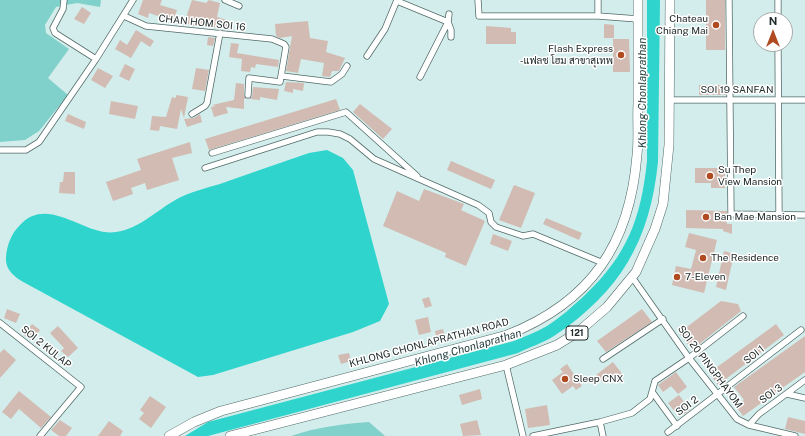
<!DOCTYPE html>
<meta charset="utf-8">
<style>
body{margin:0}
#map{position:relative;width:805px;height:436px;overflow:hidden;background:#d2edeb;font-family:"Public Sans",sans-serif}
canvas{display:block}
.north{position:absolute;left:753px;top:12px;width:40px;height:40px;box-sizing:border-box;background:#fff;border:1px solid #a6aaaa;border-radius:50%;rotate:0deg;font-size:11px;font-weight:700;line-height:16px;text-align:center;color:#212b2a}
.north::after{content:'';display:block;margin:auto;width:14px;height:18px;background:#b04a20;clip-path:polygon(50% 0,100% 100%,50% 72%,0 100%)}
</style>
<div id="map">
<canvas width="805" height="436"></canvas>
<div class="north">N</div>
</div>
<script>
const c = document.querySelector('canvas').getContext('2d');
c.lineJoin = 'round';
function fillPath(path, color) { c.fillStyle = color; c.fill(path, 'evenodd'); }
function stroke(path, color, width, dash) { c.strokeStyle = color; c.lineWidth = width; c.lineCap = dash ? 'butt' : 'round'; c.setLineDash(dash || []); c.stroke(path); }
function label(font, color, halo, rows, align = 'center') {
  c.font = font + ' "Public Sans",Sarabun,sans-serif'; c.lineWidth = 3; c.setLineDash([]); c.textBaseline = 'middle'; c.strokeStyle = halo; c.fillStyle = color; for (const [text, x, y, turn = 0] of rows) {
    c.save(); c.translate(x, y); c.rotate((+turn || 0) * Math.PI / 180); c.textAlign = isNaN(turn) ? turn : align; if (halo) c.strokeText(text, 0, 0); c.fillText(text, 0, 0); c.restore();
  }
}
fillPath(new Path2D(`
 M0,0H101L100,7L77,3L56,7L45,25L46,33L69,49L48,78L68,95L39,131L25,140L0,142Z
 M369,422L385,436H291C317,427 342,424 369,422Z`), '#80d1cb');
fillPath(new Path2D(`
 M647,0H660L658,162C650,241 620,292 554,336C543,343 530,347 518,353L208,436H185L208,422L514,341C525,336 537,332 547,326C560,318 573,306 585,295C627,255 641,219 647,161Z
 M327,150L343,158L353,170L389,304L380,321L353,332L213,375L198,377L27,284C16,278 5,271 6,257C7,245 11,234 20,225C48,194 85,237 116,232C139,229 157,210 177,199C190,192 206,188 220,184C249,174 279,163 309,153Z`), '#2fd4cc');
fillPath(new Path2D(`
 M143,0H162L160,5L177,10L173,21L149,13L148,18L138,14Z
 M192,0L206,3L209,0L220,3L217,17L233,22L231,30L196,24L195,26L184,23Z
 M706,0H725V50H706Z
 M82,7L91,13L84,24L74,19Z
 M308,21L310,38L328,41L326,52L345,58L339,71H332L330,77L322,76L324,63L301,59L298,73L286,71L292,36L280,38L276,36L275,24Z
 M604,24L614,25V38H604Z
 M486,26L511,28V32H516V44H486Z
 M136,30L154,41L150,47L141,41L131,58L115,49L120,40L127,45Z
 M208,37L215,38L213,46L207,45Z
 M613,39H629L630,72H613Z
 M231,43L239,44L237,53L279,60L278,67L256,64L255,68L251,67L250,72L241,71L242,59L229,57Z
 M125,64L135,69L129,81L119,76Z
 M98,68L113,76L105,88L91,80Z
 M196,68L209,70L205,91L192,89Z
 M286,82L304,83L303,91L293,89V93L284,91Z
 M236,83L244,84V95L246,99H244V109L226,107L228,113L214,117L211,107L216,106L212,105L234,100Z
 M699,85H726V95H699Z
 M253,87L279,89L277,100L260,97V100L249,99L252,97Z
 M176,95L188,97L184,118L181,109L177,129L160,126L159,131L150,130L152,116L166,117L172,97L176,98Z
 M336,99L340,110L209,150L205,139Z
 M111,101L138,106L135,119L109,114Z
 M360,104L392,129L383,139L353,112Z
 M68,114L86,122L84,129L65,121Z
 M200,114L202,122L187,127L184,119L194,118Z
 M190,142L192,153L172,158L179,180L147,190L145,183L131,188L133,194L113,201L106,182L141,170L137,159Z
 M451,161L495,180L491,189L447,170Z
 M695,168H725V188H711V183H695Z
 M64,172H75V194L59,193L60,182H63Z
 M514,185L535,193L521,228L499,220Z
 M424,189L464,204L461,210L485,221L466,266L445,257L446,253L383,226L397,191L419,201Z
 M686,210L727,211V224H732V234L723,231V229L686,228Z
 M546,218L582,233L579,240L543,224Z
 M689,233L717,240L704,293L672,285L676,266L691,269L696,250L685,247Z
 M493,234L512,241L508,251L490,244Z
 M724,251L734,254L726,290L716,287Z
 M429,297L432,306L425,308L422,299Z
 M721,301L738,304L741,311L692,350L679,333Z
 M7,309L20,314L16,323L4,318Z
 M642,309L652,322L606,352L597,341Z
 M428,317L431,332L419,335L415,320Z
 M32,324L40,330L33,340H31L24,335Z
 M776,324L784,335L718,385L709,373Z
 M58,326L78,348L68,357L61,351L64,348L50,333Z
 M443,329L446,339L437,341L435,331Z
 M805,336V372L743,416L736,406L744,400L734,387Z
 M4,349L16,360L0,378V353Z
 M349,353L351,361L341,364L338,355Z
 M613,362L623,375L615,382L610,376L602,382L596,375Z
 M567,364L582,386L576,390L573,386L562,394L552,380L563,372L560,369Z
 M676,372L687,387L678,394L671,386L663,392L658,385Z
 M480,389L482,399L462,405L459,395Z
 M19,391L51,417L41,428L19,409L11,419L2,412Z
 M679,395L690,410L684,414L680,408L675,412L668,403Z
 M150,396L166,407L151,428L139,419L144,413L140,410Z
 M547,405L550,425L528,428L525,409Z
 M788,417L805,421V434L785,429Z
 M60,420L72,428L66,436H59L51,430Z
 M477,420L481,435L463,436L460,424Z
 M109,421L123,431L120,436H98Z`), '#d2bbb2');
const street = new Path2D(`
 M64,0L63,9L53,28L55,33L96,59
 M225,0L239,6
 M478,0L479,16H598L638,19
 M598,0V16
 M729,0L731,214L805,215
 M778,0V20
 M397,1L448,22L451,30V37
 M124,16L146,26L272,39L284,44L286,47L280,82L249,78L248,95
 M778,44L779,215
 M367,56L385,29L397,0
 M282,76L331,82L342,74L347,66
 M420,77L448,22L449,14
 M670,100H805
 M192,114L205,106L207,103L220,33
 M0,150H26L39,142L96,59L133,0
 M212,153L346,112L417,176
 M205,168L317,132H328L340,134L350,139L374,159L478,205L489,213L491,222L496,227L523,236L533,234L603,263
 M632,277L689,358L737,419L749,425L795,436
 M0,323L81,387L40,436
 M603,359L663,319
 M506,365L523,436
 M653,393L677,426
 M787,394L805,398
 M600,422L603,436
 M749,425L759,414L805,380
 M668,432L801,330
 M533,436L600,422L632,413L650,399L655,381L689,358L743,316`);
const primary = new Path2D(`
 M169,436L194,422L221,411L507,335C591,302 630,244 637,155C639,138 637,120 638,103C638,69 638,34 638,0
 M230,436L506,365L557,345L578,332L607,307L636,272L655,229L663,204L669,145L670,0`);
stroke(street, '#516a67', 7);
stroke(primary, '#516a67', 10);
stroke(street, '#fff', 5.5);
stroke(primary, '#fff', 9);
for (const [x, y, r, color] of [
 [716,25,4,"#b04a20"],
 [621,55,4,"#b04a20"],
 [710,176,4,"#b04a20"],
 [706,217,4,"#b04a20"],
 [703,258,4,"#b04a20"],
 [677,277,4,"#b04a20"],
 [565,379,4,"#b04a20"]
]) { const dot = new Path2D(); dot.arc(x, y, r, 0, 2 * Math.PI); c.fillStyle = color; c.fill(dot); stroke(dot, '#fff', 1.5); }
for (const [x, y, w] of [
 [577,333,22]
]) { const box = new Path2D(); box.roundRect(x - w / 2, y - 7, w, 14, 3); c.fillStyle = '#fff'; c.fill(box); stroke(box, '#212b2a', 1); }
label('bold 9px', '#212b2a', null, [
 ["121",577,333]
]);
label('10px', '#212b2a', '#fff', [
 ["Chateau",708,19,"right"],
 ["Chiang Mai",708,31,"right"],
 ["Flash Express",613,49,"right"],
 ["-แฟลช โฮม สาขาสุเทพ",613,61,"right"],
 ["Su Thep",718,170],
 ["View Mansion",718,182],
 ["Ban Mae Mansion",714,217],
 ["The Residence",711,258],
 ["7-Eleven",685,277],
 ["Sleep CNX",573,379]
], 'left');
label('10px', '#212b2a', '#fff', [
 ["CHAN HOM SOI 16",202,23,6],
 ["SOI 19 SANFAN",737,90],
 ["KHLONG CHONLAPRATHAN ROAD",429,343,-15],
 ["SOI 2 KULAP",46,347,39],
 ["SOI 1",754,355,-38],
 ["SOI 20 PINGPHAYOM",710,367,53],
 ["SOI 3",771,394,-36],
 ["SOI 2",687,406,-37]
]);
label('italic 11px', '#27413f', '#fff', [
 ["Khlong Chonlaprathan",643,93,-90],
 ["Khlong Chonlaprathan",468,348,-16]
]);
</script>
